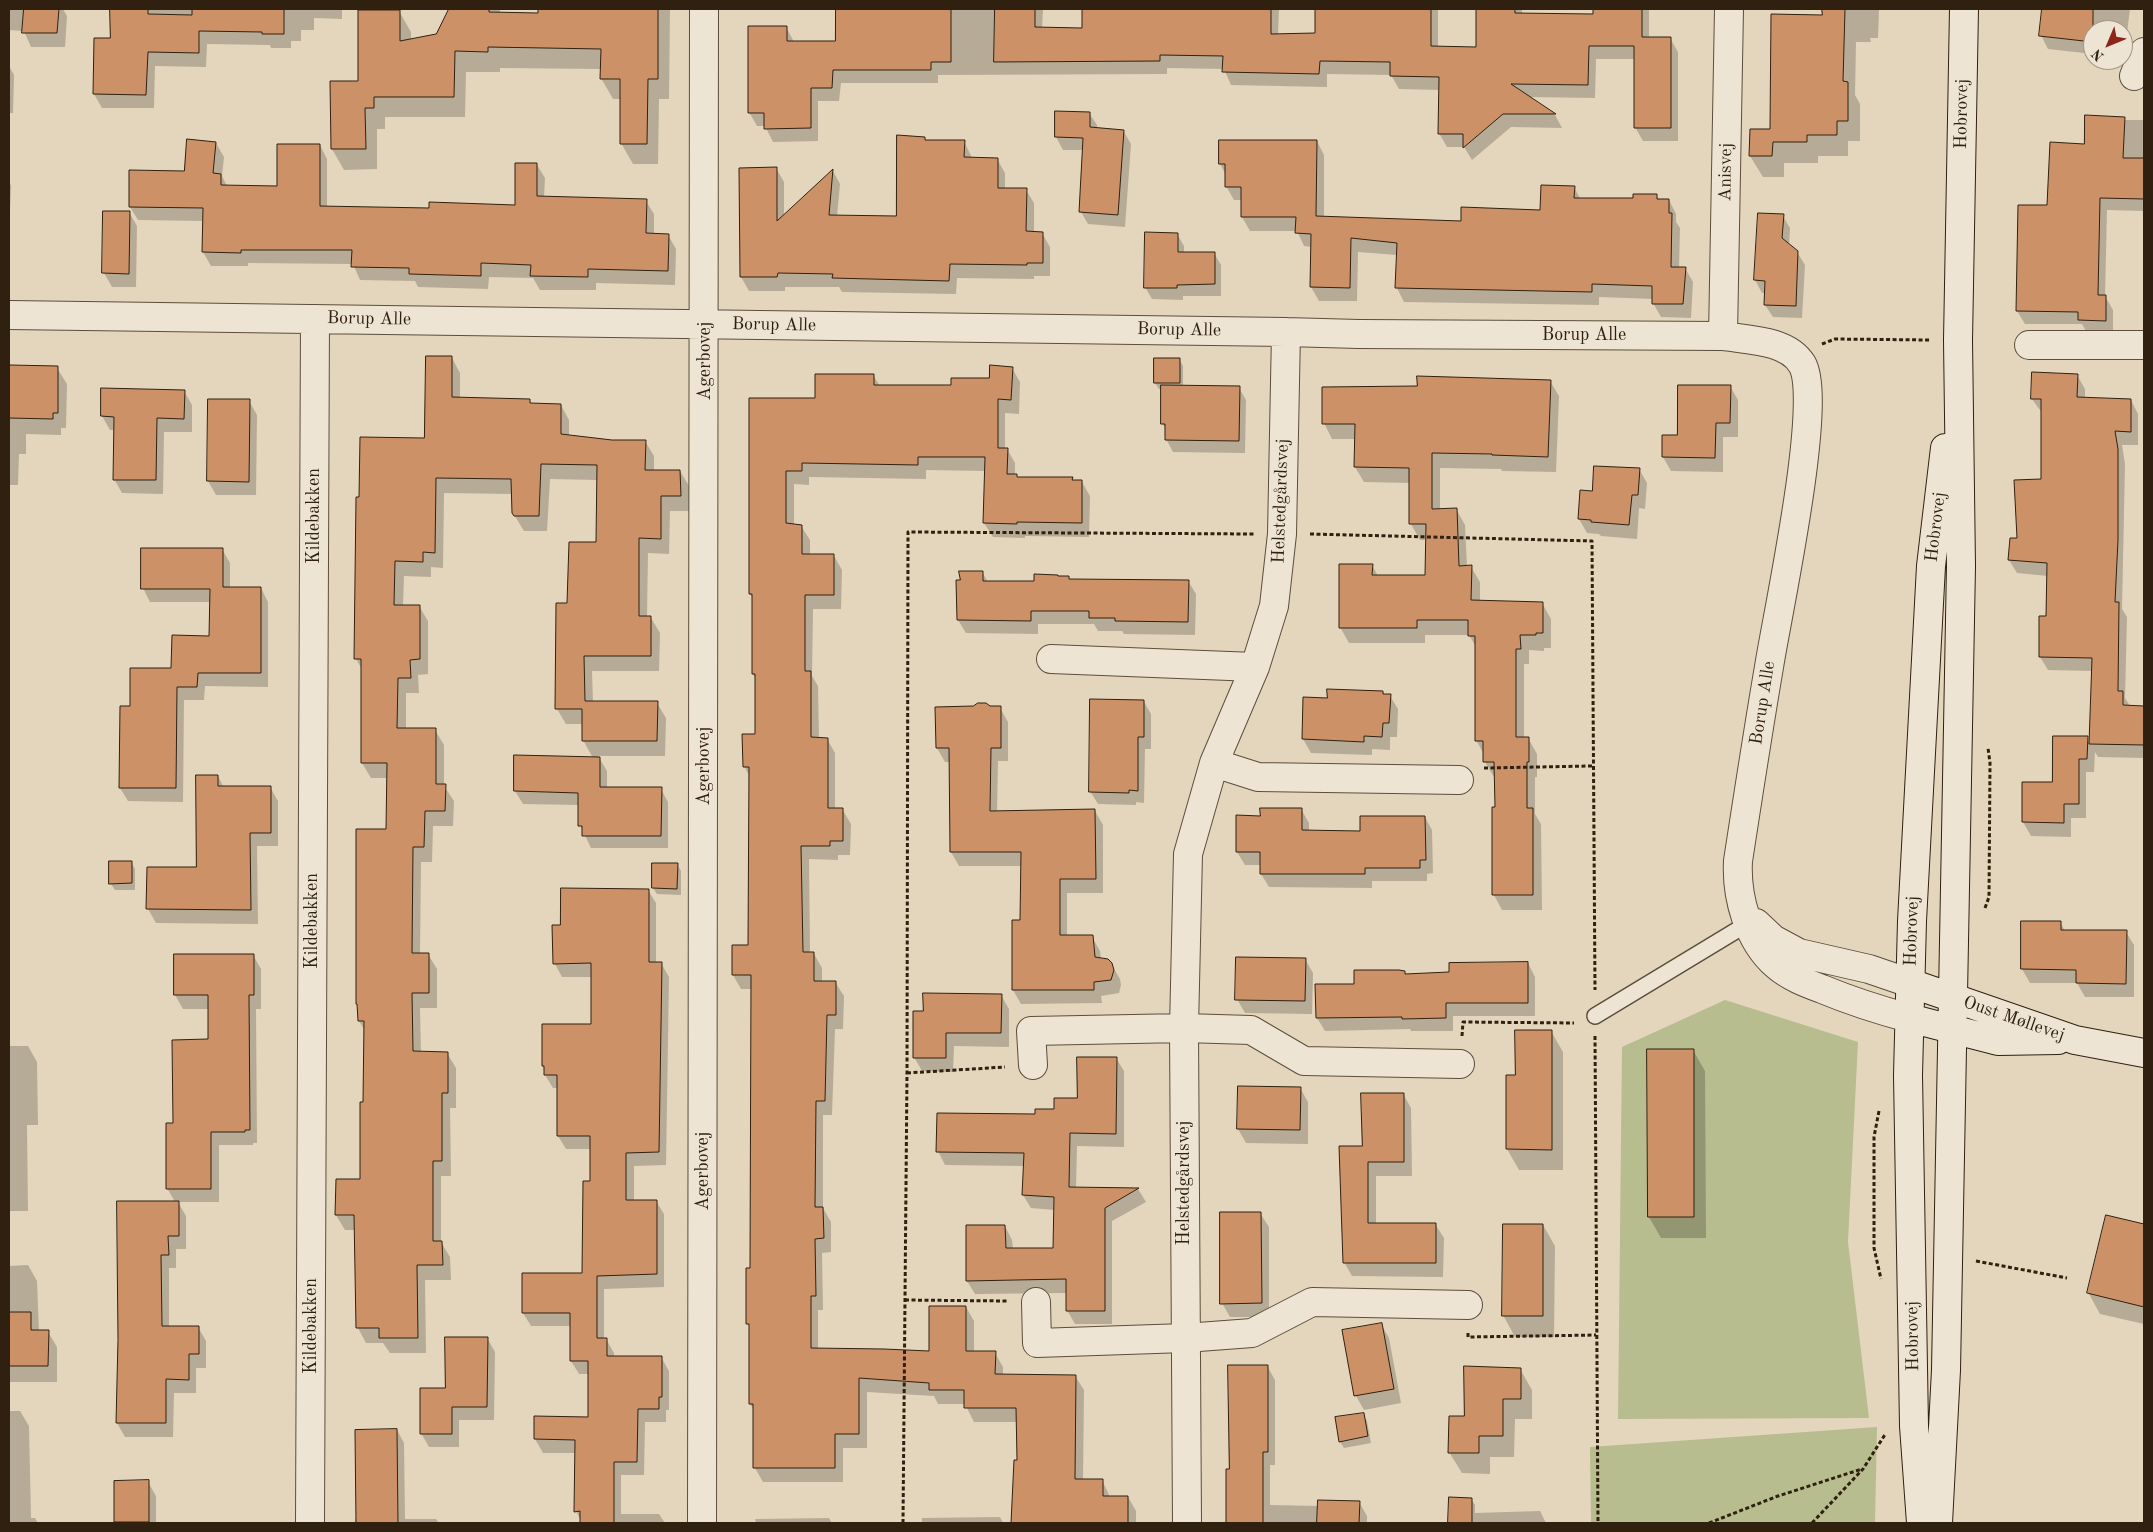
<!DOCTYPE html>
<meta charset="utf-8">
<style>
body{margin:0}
#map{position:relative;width:2153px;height:1532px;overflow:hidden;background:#e4d6bc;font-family:"Old Standard TT",serif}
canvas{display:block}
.frame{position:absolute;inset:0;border:10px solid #2f2010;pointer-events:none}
.north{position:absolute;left:2083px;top:20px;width:50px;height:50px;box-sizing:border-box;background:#ede4d3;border:1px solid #a19685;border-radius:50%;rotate:225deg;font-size:14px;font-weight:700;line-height:20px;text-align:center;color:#2f2010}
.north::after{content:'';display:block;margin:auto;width:18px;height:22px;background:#8f2418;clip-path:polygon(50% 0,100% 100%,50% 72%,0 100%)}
</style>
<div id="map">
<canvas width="2153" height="1532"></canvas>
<div class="frame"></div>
<div class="north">N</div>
</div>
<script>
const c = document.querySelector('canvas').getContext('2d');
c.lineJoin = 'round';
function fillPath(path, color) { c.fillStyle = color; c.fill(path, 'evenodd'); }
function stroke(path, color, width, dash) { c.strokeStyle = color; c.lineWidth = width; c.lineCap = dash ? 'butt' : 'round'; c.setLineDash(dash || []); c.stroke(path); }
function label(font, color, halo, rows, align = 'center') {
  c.font = font + ' "Old Standard TT",serif'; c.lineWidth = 4.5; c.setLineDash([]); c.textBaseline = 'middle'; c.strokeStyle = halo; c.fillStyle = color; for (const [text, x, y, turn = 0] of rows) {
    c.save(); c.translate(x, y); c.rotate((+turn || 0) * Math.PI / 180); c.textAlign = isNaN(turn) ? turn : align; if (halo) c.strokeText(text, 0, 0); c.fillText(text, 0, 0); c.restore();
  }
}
fillPath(new Path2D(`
 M1725,1000L1858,1042L1848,1242L1869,1418L1618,1419L1622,1047Z
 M1877,1427L1875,1523H1591L1590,1447Z`), '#b7bd8e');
fillPath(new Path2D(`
 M9,9H63L67,16L65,47H31L24,31L9,30Z
 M111,9H342V19L314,18V30H301V41H291V48H271L270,45L207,44L206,67L155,66L154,108H102L94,94L111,40Z
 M450,9H500V14H540V9H670L669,99H659L658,164H633L621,143L622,99H613L601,78V69L500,68V72H466L465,117H385V129H377V169L344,170L332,149V82H359L399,11L411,32V40L437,35Z
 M837,9H1043L1042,29H1083V9H1279L1278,35H1316V9H1438V48H1477L1478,9H1522V15L1594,16L1595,9H1649V38H1670L1678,52V141H1643L1635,127V59H1596L1595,98L1528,97L1555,115L1562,128L1511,127L1472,160L1464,147H1447L1439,133L1440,90L1399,89L1391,75L1327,74V87L1231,85L1224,69L1167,68V74L938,75V83H841L839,101H818V141L773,142L765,126H757L749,112L786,27L794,42H837Z
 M1824,9L1879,10L1878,38H1870L1871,42H1856L1855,95L1860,104V141H1848V156H1818V163H1784V177H1763L1750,156L1771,131L1823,16Z
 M2044,9H2130L2126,41H2123V30H2093V54L2048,49L2041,35Z
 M9,66L14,75L13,113H9Z
 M1057,112L1089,113L1097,125V129L1124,132L1131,144L1125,227L1088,224L1081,212L1083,150H1063L1056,137Z
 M2124,118L2125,120H2144V211L2107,210L2105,296L2113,310V333H2087L2082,324H2025L2017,311L2048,206L2085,145Z
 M926,141H964L972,158L997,159L1005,173V189L1026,190L1034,203V233H1042L1050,247V276H1034V279L957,278L956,294L842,292L839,287H785V291H749L741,277L776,168L784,182V216L833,171L840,184L837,216L897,217Z
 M1317,141L1324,155V218L1463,222L1542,211L1574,187L1581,200H1634L1657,196L1659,200H1669L1676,214V222L1680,228L1679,268H1685L1693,282L1691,318L1661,317L1653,303V299L1599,297V305L1404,302L1397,288V255L1358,252L1357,301H1319L1311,287L1312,247L1304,246L1297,231H1250L1242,217V200H1234L1226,186V175L1220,164Z
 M216,143L224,157L222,176L227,186L278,188L320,145L327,159V208L430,209L516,206L537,165L545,178L544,197L646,201L654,214V235H668L676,249L675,285L596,283V290H540L533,278L489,277L488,289L418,287L415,281L360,280L353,264L248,263V266H211L203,252L204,221L138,220L130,207L185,172Z
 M9,181L11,186L10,211H9Z
 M129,212L137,226L136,287H112L104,273Z
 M1759,214L1783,216L1790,228L1789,245L1797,252L1805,265L1802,318L1773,317L1765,305L1766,293H1762L1755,280Z
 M1177,234L1184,246V253H1214L1221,265V296H1183V300L1152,299L1145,287Z
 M452,358L460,373V398L529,400L532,404L561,405L569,420V436L612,441H645L654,456V471H680L689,486V511H670L669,554L648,553L647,618H651L660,633L659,671H592L593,702L657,703L666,718L665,756H598L607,771V788L661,789L668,802V848H591L580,825V805L523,804L515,791L593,758L583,740V724H566L557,709L569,604L598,544V480L550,479L547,531H524L513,513V494L444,493L443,568L431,567V577L404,576L403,606H419L428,621V674L418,675L419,693H406V729L435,730L444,745V786L454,801L453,826H433L432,862H421L420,954H428L437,969V1008H420L421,1053H447L456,1068V1108H450L451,1176H441V1242L450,1257L451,1280H425L426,1353H390L383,1343H366L358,1328L356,1230H345L336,1215L337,1180L361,1181L365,1031L359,1021V1006L387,831L388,778H371L362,763L363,671L356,659Z
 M1179,359L1183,366V387L1239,388L1246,400L1245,453L1173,452L1166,439V430L1162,423V389H1159L1155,383Z
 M9,367L57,368L67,384L66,428H61V435L26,434V454H19L18,485H9Z
 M1012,368L1020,382L1019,414L1005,413V449H1007L1015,463V476L1018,478L1072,479L1073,481L1082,482L1090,496L1089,537L1025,536V538L993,537L984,523L986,471L926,470V479L809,477V485L794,484V525L801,526L810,540V556H834L842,570L841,609H813L812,676L818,686L819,739H827L835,753V809H842L851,824L850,855H838V860L809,859L810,954H814L822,968V982H835L844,996L843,1029H835L832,1115H823V1208L831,1222V1252L822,1253L823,1310H818V1350L930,1353L966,1307L974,1321V1353H995L1003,1367V1375L1075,1376L1084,1390L1083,1480H1102L1110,1497H1128L1136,1511V1523H1013L1015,1461H1018V1422H974L965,1404H938L934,1396L867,1392V1448H843V1482H763L755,1468V1412L750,1404V1328L748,1324L751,1270L752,989H741L733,975L749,946L750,777L744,766L756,735V680L753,674V599L750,594V400L816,399L873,375L880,386L952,387L990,379Z
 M2077,375L2085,389V399L2131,400L2138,414V445H2122L2125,464L2122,609L2127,617L2125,698L2130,706L2144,707V758L2098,757L2095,752L2094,772H2086V818H2071V837L2031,836L2023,822V783L2053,784L2087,738L2090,743L2093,671L2048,670L2040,657L2047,618L2048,576L2017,573L2009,560L2042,480V413L2032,399Z
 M1550,381L1559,396L1556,472L1502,471L1501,469L1440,468V510L1456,509L1465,525L1467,567H1471L1480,582V602L1542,603L1551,619V648H1544V651L1529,650V664H1524V738H1528L1537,754V777H1535V814L1541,824L1542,910H1502L1494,895L1496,777H1494L1485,762V756L1476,740V647L1469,635H1425V643H1349L1340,627L1372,565L1378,576H1426L1427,540H1420L1411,524L1410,483L1364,482L1355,467L1356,439H1332L1324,423L1418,388Z
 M1730,386L1738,400V437H1723V472L1671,471L1663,457L1664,436H1679Z
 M184,391L192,405V432H164L163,494L122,493L114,479L115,430H110L102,416Z
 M249,401L257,415L256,495H216L208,481Z
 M1639,469L1647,483L1645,509L1639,508L1637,539L1601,536L1599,534L1587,533L1579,519L1593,493Z
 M222,549L230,563V588H261L268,602V687L205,686L204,700H184L183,802L128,801L120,788L131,708L210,637L211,602H150L143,588Z
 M982,572L988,582L1188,581L1196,594L1195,635L1124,634L1122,631H1098L1094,624H1038V634L966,633L958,620V581Z
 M1383,692L1385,696H1390L1398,709L1397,737H1390V750L1372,749V755L1311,753L1303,739Z
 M1144,702L1151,714V749H1145L1144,803L1136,802V805L1098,804L1090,791Z
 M936,708H1000L1008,722V761H998L997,812L1095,811L1103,825V893H1067V937H1092L1100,951L1101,959L1111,964L1120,979L1121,985L1119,993L1101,996L1102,1003L1021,1004L1013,990L1021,921L1022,866H959L951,852L950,762H945L937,748Z
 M218,776L224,788L270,787L278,801V846H257L258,924L156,923L148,909L198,868Z
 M1301,809L1309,823V831L1361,832L1425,817L1432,830L1433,873L1427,874V881H1372V888L1269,887L1261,874V865H1245L1237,852Z
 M131,862L135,869V890H115L111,884Z
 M677,864L681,871V895L657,894L653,888Z
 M648,890L656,903V963H661L669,977L666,1165L634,1166V1201H656L664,1214V1287L604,1289V1339H606L614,1353V1357H661L669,1371V1410H666V1422H645L644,1475H621V1514H659L665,1523H582L576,1511V1453H543L535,1439V1418H589V1374H579L571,1361V1326H531L523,1313L584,1275L591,1182V1149H566L558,1136V1088H553L545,1075L543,1066L592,1026V977H562L555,964L562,926Z
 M2022,922H2060L2065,931L2126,932L2134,945V997H2085L2077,983H2030L2022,969Z
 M253,955L261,969V1009H256L257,1143H253V1145H219V1202H178L186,1216V1249H176V1268H169V1327H198L206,1341V1368H196V1393H174L173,1437H125L117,1423L119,1340L175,1202L167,1188L175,1125L210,1040V1009H183L175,995Z
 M1305,959L1313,973L1312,1014L1245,1013L1237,999Z
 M1528,963L1535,977V1016H1453V1031H1411L1410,1029L1325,1031L1317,1018L1355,985L1404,972L1406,975L1450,973Z
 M1001,995L1009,1009V1047L954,1046L953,1072L922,1071L914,1057L924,1012Z
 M1551,1031L1563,1052V1170H1519L1507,1149Z
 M9,1046H28L37,1062L38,1125H27L28,1211H9Z
 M1693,1050L1705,1071L1706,1238H1661L1649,1217Z
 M1116,1058L1124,1071V1147L1077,1146L1076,1188L1138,1189L1146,1202L1112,1221V1324H1075L1067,1310V1293L975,1294L967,1281V1226H1005L1012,1240L1013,1249H1055V1210L1031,1208L1023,1195L1025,1166L945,1165L938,1151L1055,1110L1078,1099Z
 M1300,1088L1308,1102V1144L1246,1143L1238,1129Z
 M1403,1094L1411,1108L1412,1176H1376V1224H1435L1444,1238L1443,1277L1352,1276L1344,1262L1363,1148Z
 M1260,1213L1269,1227V1317H1230L1222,1303Z
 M2107,1216L2144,1226V1324L2100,1314L2088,1292Z
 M1543,1225L1555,1246L1554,1337H1515L1503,1315Z
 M28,1265L37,1281L39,1332H48L57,1347V1382H10V1411H20L29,1426L31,1518H35L38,1523H9V1266Z
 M1381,1324L1389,1338L1401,1403L1364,1410L1356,1396L1344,1331Z
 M487,1338L495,1352L494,1420H459V1447H429L421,1433L446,1390Z
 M1267,1366L1275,1380V1465H1270V1505L1319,1506L1359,1502L1367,1516V1523H1227V1470H1230Z
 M1520,1369L1532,1390V1419H1515L1514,1457H1490V1474L1462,1473L1449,1452L1465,1417Z
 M1363,1414L1367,1421L1371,1443L1344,1448L1340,1442Z
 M397,1430L404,1443L405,1519H436L439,1523H355V1519H357Z
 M148,1482L156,1496V1523H116Z
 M1450,1498L1471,1499L1475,1505V1513L1540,1511L1546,1523H1449Z
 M1000,1517L1003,1523H922V1518Z
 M829,1518L832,1523H756L755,1519Z`), '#0003');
const building = new Path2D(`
 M24,9H59L57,33H22Z
 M110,9H148V14L192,15V9H284V34H262V32L199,31V53L148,52L146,95L93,94L94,38H110Z
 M449,9H489V12L538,13V9H658V79H648L647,144H620V79H600L601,49L488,47V52L455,51L454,97H374V108H365L366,149H331L330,81H358V10H400V41L436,34Z
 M836,9H951V62H931V70H833L832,88H811V128L764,129V113H748V26H787V41H835Z
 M995,9H1035V27L1082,28V9H1271V34L1315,33V9H1431V46L1476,47V9H1515V13L1593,14V9H1642V37H1671V128H1634V46H1589L1588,85L1511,84L1556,114H1503L1463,148V134H1438L1439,77L1390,76V62L1320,61L1319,74L1222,72L1223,56L1160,55V61L994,62Z
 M1822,9H1845L1843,81L1848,82V121H1837V135H1807V142H1773L1772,156H1749L1750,129H1770L1771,14L1822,15Z
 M2042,9H2093V42L2039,36Z
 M1055,111L1090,112V127L1124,130L1118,215L1079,212L1083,138L1055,137Z
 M2085,115L2125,117L2123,158H2144V199L2100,198L2098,295H2106V321L2078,320V312L2016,311L2018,205H2047L2050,142L2084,144Z
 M897,135L925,137V140H965L964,157L998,158V188H1027L1026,231L1043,232V263H1027V265L950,264L949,281L832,278L833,274L778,273L777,277H740L739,168L777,167V221L833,169L829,215L896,216Z
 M187,139L216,142L213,173L221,174V185L277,186V144H320V206L429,208V202L515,205V163H537V196L647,199L646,233L669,234L668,271L588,269V277L530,276L531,265L481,263V276L409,274V268L351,267L352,250H241V253L202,252L203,208L129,207V170L184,171Z
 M1219,140H1317L1316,216L1461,221V207L1540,210L1541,185L1575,186L1574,198H1633V194H1657V199H1669V213H1672L1671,267H1686L1683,304H1652V286L1592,284V292L1395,288L1397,243L1351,238L1350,288L1310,287L1311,234L1295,233L1296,217H1241V187H1225V164H1219Z
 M103,211H130L129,274L102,273Z
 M1758,213L1784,214L1782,238L1798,251L1796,306L1764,305L1765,281L1754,280Z
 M1145,232L1178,233V252H1215V284L1177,285V288H1144Z
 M426,356H452V397L530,399V403L561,404V434L612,440H646L645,470H680L681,496H661V539L639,538V616H651V656H584L585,701H658L657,741H582V709H555L556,603H567L569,542H596L597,465L541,464L539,516H514L512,513L511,479L436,478L435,553L423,552V562L395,561L394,605H420V659L410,660L411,678H398L397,728H436V784H446L445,811H425L424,847H413L412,953H429V993H412L413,1051L448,1052V1093H442V1161H433V1241H442L443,1265H417L418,1338H379V1328H356L354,1215H335L336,1179H360V1102H363L364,1021H358L357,1004H356V829H386L387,763H361V659H354L356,497H359L360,437L424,438Z
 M1154,358H1180V383H1154Z
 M9,365L58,366V413H53V419L9,418Z
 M990,365L1013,367L1011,400L998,399V448H1008L1007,474H1017V477H1073L1072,480H1082V523L1017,522V524L983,523L985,457H918V465L802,463V471H786V523L802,525V554H834V595H805V671H811V737L828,738V808H843V841H830V846H801L803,952H814V981H836V1015H827L825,1101H816L815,1207H823L824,1238L815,1239L816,1296H811V1348L884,1349L929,1351V1306H966V1351H996L995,1374L1076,1375L1075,1479H1103V1496H1128V1523H1011L1014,1460H1017L1016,1408H964V1390H929V1383L859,1378V1434H835V1468H753V1404H749V1324H746V1268H750L751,975H732V945H748L749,767H743L742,734H755V674H752V594H749V398H815V374H874V385H951V378H989Z
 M2032,372L2078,374L2077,397L2131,399V432L2115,431L2118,449V540L2115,602H2119L2118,691H2123V705L2144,706V745L2089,744L2092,658L2039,657V616H2046L2047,563L2008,560L2010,538H2017L2014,480L2041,479V399H2031Z
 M1417,376L1551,380L1548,457L1492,455V454L1432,453V509L1457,508L1459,566L1472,565L1471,600L1543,602V633H1536V635H1520L1521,649H1516V737H1529V762H1527V808H1533V895H1492V807H1495L1494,762H1483V741H1475V636H1468V620H1417V628H1339V564H1373L1372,575H1425L1426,524H1409V468L1354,467L1355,424H1322V387L1417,386Z
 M1161,385L1240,386L1239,441L1165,440V424H1161Z
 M1678,385H1731L1730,423H1716L1715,458L1662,457V435H1677Z
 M101,388L185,390L184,419L157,418L156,480H113L114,417L101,416Z
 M208,399H250L249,482L207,481Z
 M1594,466L1640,468L1638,495H1632L1629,525L1591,522V520L1578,519L1580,490L1592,491Z
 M141,548H223V587H261V673H198L197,687H177L176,788H119L120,706H130V668H171L172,635L209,636L210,589H141Z
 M959,571H983V581H1034V574L1058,575V576H1069V579L1189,580L1188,622L1115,621V618H1089V611H1031V621L957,620L956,580H960Z
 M1327,689L1383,691V694H1391L1389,723H1383L1382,737L1364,736V742L1302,739L1303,697L1327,698Z
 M1090,699L1144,700V737H1138V791L1129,790V793L1089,792Z
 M978,703H986L990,706H1001V748H991L990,811L1095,809L1096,879H1060V935H1093L1095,957L1108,959L1112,963L1114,970L1111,980L1094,982V990H1012V920H1020L1021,852H950L949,748H936L935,707L973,706Z
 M2053,736H2088L2087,759H2079V804H2064V823L2022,822V782H2052Z
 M514,755L600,757V787H662L661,836H582V826H578V793L514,791Z
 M196,775H218V786H271V833H250L251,910L146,909L147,867H196Z
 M1260,808H1302V830L1360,831V816H1425L1426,860H1420V868H1365V874H1260V852H1236V815L1260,816Z
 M109,861H132V883L109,884Z
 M652,863H678L677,889L652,888Z
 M561,888L649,889V962H662L659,1152L626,1153V1200H657V1274L597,1276V1338H607V1356H662V1397H659V1409H638L637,1462H614V1523H580V1511L574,1512L575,1440L534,1439V1416L588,1417V1361H570V1313H522V1273H582L583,1181H590V1136H557V1075H544V1066H542V1024H591V963L553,964L552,925H560Z
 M2021,921H2061V930H2127L2126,984L2076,983V970L2021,969Z
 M174,954H254V995H249L250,1130H245V1132H211V1189H166V1123H173L172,1040L208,1039V995H174Z
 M1236,957L1306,958L1305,1001L1235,1000Z
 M1528,962V1003H1446V1018L1402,1019V1017L1316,1018L1315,984H1354V970H1399L1405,971V974L1449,972V963Z
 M923,993L1002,994L1001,1033H946V1058H913V1011H923Z
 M1515,1030H1552V1150L1506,1149V1075H1515Z
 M1647,1049H1694V1217H1648Z
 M1077,1057H1117L1116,1134L1070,1133L1069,1187L1139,1188L1105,1208V1311H1066V1279L966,1281V1225H1005L1006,1248H1053L1054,1197L1022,1195L1024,1153L936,1152L937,1113L1035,1114V1109H1054V1098H1077Z
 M1238,1086L1301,1087L1300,1130L1237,1129Z
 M1361,1093H1404V1162H1368V1223H1436V1263H1343L1339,1146H1362Z
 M117,1201H179V1236H168L169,1255H161L162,1326H199V1354H189V1380L166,1379V1423H116L118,1340Z
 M1220,1212H1261L1262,1303L1220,1304Z
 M2106,1215L2144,1224V1307L2087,1293Z
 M1503,1224H1543V1316H1502Z
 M9,1312H31V1330H49L48,1366H9Z
 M1382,1323L1394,1389L1354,1396L1342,1330Z
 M445,1337H488L487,1407H452V1434H420V1388H445Z
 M1228,1365H1268V1452H1263V1523H1226V1469H1229Z
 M1464,1366L1521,1368V1399H1503V1436H1479V1453H1448L1449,1416H1464Z
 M1364,1413L1368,1436L1339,1442L1335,1417Z
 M397,1429L398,1523H356L355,1430Z
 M149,1480V1522H114V1481Z
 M1449,1497L1472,1498V1523H1448Z
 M1318,1500L1360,1501L1359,1523H1317Z`);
fillPath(building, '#cd9168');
stroke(building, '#2f2010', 1);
const lane = new Path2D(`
 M1595,1016L1752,921`);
const street = new Path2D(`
 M2134,76L2144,52
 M9,315L1286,332L1359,334L1723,336C1749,340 1787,340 1802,364C1824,401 1777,615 1769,667C1758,731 1748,796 1738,861C1736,897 1748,941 1777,966C1790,977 1806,983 1822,989C1851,1001 1879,1010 1909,1018
 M1723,336L1729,9
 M2029,345H2144
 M1051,659L1255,667
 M1214,763L1258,777L1459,780
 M1756,923L1773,939L1799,953L1869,969L1910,983
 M1033,1065L1031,1031L1184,1028L1251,1030L1304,1061L1460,1064
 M1036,1302L1037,1343L1185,1338L1252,1333L1312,1302L1468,1305
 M310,1523L315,319
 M702,1523L704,9
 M1187,1523L1184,1028L1188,854L1214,763L1255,667L1274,606L1282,534L1286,332`);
const secondary = new Path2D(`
 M1910,983L2075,1040L2144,1053
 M1909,1018L1998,1041L2058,1040
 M1921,1523L1914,1426L1908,1075L1912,921L1931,566L1945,448
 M1938,1523L1946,1370L1961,566L1958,340L1964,9`);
stroke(lane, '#5c4e3b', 18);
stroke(street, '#5c4e3b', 30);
stroke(secondary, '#2f2010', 30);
stroke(new Path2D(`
 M1822,344L1835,339L1930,340
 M1310,534L1592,541L1595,990
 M1484,768L1592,766
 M1985,908L1989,897L1990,763L1988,748
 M1462,1036L1463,1022L1574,1023
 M1595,1036L1598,1523
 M907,1073L1005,1067
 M1879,1111L1874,1137V1248L1881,1279
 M1976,1261L2067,1278
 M905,1300L1008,1301
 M1468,1333V1337L1596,1335
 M903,1523L907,1073L908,532L1254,534
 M1709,1523L1778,1496L1862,1469
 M1812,1523L1863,1469L1886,1433`), '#2f2010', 3, [4, 2.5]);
stroke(lane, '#ede4d3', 15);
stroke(street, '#ede4d3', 28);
stroke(secondary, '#ede4d3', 28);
label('18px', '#2f2010', '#ede4d3', [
 ["Hobrovej",1962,114,-89],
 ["Anisvej",1726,172,-89],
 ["Borup Alle",369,319,1],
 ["Borup Alle",774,325,1],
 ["Borup Alle",1179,330,1],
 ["Borup Alle",1584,335],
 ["Agerbovej",705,361,-90],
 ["Helstedgårdsvej",1281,501,-88],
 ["Kildebakken",314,516,-90],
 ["Hobrovej",1936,527,-83],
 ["Borup Alle",1763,703,-81],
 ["Agerbovej",704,766,-90],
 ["Kildebakken",312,921,-90],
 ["Hobrovej",1912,931,-88],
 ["Oust Møllevej",2014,1019,19],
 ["Agerbovej",703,1171,-90],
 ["Helstedgårdsvej",1184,1183,-90],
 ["Kildebakken",311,1326,-90],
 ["Hobrovej",1913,1336,-91]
]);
</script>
